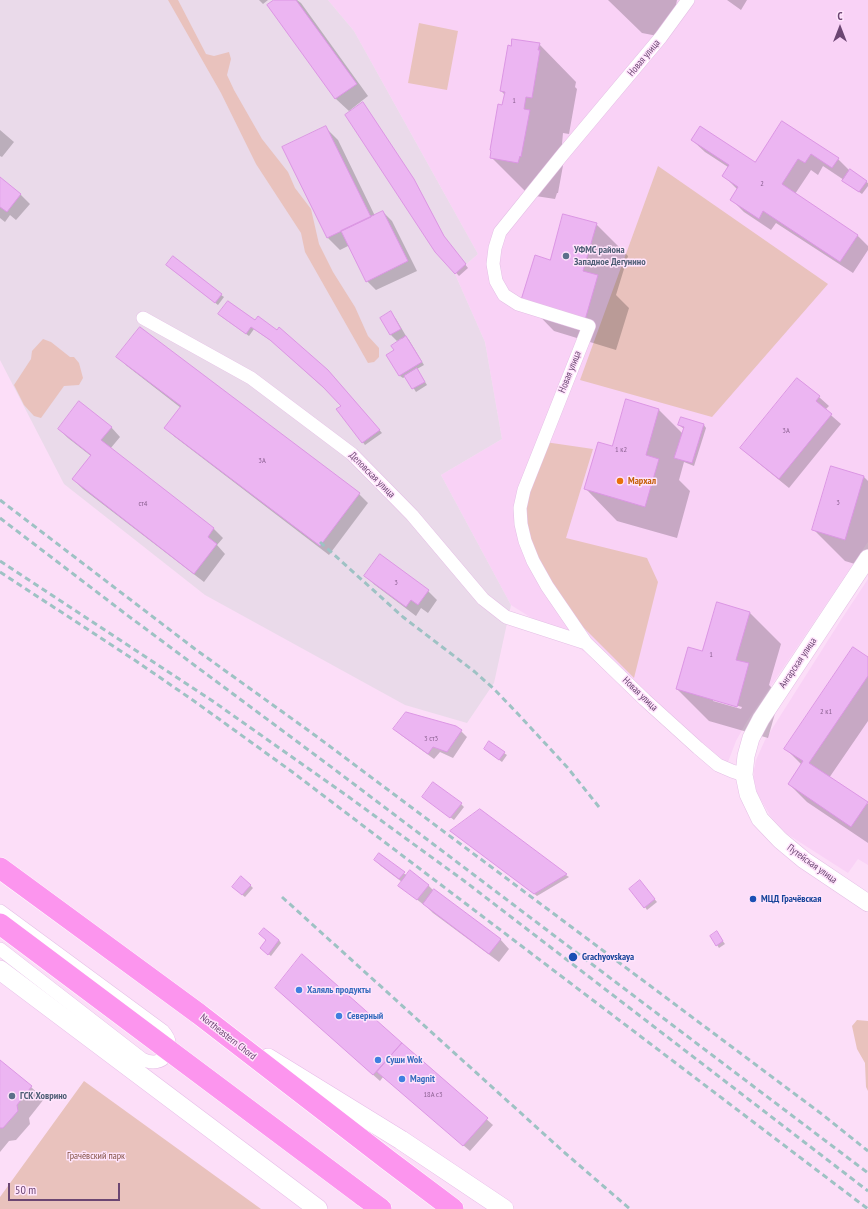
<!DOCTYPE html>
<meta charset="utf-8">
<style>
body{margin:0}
#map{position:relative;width:868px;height:1209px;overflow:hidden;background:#fcdef8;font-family:"PT Sans Narrow",sans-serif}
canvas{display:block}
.north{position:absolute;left:820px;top:8px;width:40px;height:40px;-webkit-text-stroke:3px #ffe4fc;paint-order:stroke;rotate:0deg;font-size:11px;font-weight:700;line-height:16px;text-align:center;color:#6c4672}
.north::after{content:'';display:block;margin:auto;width:14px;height:18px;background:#6c4672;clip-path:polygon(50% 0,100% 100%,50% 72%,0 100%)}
.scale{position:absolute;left:8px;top:1183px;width:112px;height:18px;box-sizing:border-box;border:2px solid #6c4672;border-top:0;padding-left:5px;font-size:12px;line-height:14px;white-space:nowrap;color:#6c4672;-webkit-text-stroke:3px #ffe4fc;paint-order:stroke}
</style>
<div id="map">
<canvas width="868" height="1209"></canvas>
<div class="north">С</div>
<div class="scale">50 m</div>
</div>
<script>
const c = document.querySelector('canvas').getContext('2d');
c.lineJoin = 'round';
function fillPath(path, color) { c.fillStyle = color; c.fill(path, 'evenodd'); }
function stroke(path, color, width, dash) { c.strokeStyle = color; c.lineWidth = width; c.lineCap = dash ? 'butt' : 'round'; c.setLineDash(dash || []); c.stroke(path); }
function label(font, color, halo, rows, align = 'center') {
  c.font = font + ' "PT Sans Narrow",sans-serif'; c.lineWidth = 3; c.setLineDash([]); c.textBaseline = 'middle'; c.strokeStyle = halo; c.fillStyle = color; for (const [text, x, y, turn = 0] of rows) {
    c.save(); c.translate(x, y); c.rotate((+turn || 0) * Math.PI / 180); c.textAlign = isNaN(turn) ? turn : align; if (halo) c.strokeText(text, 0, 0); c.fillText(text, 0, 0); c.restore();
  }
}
fillPath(new Path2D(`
 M328,0H868V542L746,723L736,741L728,762L711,768L585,652L511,605L441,475L502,439L485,342L455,274L478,254L354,31Z
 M868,579V865L858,859L848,873L787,834L771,817L757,793L754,780V770L756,760L765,740L839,623Z`), '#f9d2f6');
fillPath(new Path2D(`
 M0,0H328L354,31L478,254L455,274L485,342L502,439L441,475L511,605L494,683L467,723L405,705L205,595L64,484L0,360Z`), '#eadaea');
fillPath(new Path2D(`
 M168,0H178L206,54L214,56L229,52L231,59L227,75L234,90L262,139L288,172L295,188L311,209L319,244L333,272L355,307L368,336L379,348V357L374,362L368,363L305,252L301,233L256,164L221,93Z
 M419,23L458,31L447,90L408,83Z
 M658,166L828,284L712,417L580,380Z
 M43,339L51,342L70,357H74L79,363L83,378L79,385L64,386L41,418L34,416L24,405L14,385L31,359L32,351Z
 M545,442L593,449L566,538L647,558L658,582L634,678L583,627L546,576L529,538L524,507Z
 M857,1020L868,1021V1091L866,1087L865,1063L857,1049L852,1026Z
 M84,1081L261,1209H0V1197Z`), '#e9c2bd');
fillPath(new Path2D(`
 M259,0H268L263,4Z
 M276,0H297L301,3L368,96L349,111L336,99L269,5Z
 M608,0H677L671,31H670L668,38L642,33Z
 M727,0H747L741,10Z
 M539,44L576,82L575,87L577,89L569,134L563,133L562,144L566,149L558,193H557L555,199L529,195L491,157L505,95L501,91Z
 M782,122L838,159L850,171L868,183V186L862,194L846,183L844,180L823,166L818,175L811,170L795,194L857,235L868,246V250L853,273L776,223L771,230L744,212L731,199L738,190L723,175L728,167L705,152L692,140L755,164Z
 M325,127L338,140L375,216L383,212L392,221L417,271L376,290L367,281L350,245L340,250L328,238L283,148Z
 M0,130L14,142L2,157L0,156Z
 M0,178L21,195L30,204L16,220L10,215L5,222L0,218Z
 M416,183L446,240L468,268L459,276L436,251Z
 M596,224L628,256L616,295L629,308L616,350L554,331L523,299L550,261Z
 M170,268L221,295L224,297L218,305Z
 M229,302L331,374L382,433L365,445L338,410L343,406L326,390L274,343L254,329L249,336L222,317Z
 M390,312L396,319L406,336H405L409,340L424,365L417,369L427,385L416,392L406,376L403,378L400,376L387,356L395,351L402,340V338L397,341L391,335L381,318Z
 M118,357L359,494L368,503L329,555L175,437L165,428L181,408L127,366Z
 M798,379L819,397L829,406L825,410L841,424L789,488L751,457L742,448Z
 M627,401L659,410L683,434L684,429L679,425H704L706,428L694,466L684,462L679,480L690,491L677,538L617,521L586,489L613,447Z
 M111,427L120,437L110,449L214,529L223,538L217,545L225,554L204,582L83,489L73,479L91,456L68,438L59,429Z
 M864,477L868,481V568L845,561L813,529Z
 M365,576L428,591L437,600L428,613L421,608L416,616L375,585Z
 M750,613L781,644L769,685L780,696L768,738L709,721L677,689L703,652ZM713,699L742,707L741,709L713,701Z
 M868,658V721L829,778L868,804V843L807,802L789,784L802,765L786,749Z
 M395,729L461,731L467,737L453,758L440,752L434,759L401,735Z
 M488,752L504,753L507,755L502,762Z
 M426,799L461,804L464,807L454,820Z
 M480,810L566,875L569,877L537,896L451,831Z
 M375,860L428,885L434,891L500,939L509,949L499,962L433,913L424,904V905L406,891L402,882L381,866Z
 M642,884L657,902L647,910L645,907Z
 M250,885L253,888L245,897L236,890Z
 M717,933L725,944L719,948L717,945Z
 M279,940L281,943L271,956L264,951Z
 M302,955L493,1125L470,1151L383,1077L380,1081L282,994Z
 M0,1062L31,1087L44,1099L29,1118L30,1124L16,1140L9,1141L0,1152Z`), '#0003');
const building = new Path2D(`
 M274,0H296L357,84L335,99L267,5Z
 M512,39L540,43L538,50H540L532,98L526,97L524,109L530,110L521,157L520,156L518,163L490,158L491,151L490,150L498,104L502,105L505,92L500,91L508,45L511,46Z
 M363,102L414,179L444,236L466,264L455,274L435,252L345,115Z
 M782,121L839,158L832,168L811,154L805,163L798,159L782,184L858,235L840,262L763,211L759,219L730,200L738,187L722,176L729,165L691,140L700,126L755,162Z
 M326,126L371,217L327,238L282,147Z
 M850,169L867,181L859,192L842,181Z
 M0,177L21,194L7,212L0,207Z
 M383,211L408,261L366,282L341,231Z
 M563,214L597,223L583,271L598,275L585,320L521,300L535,255L550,260Z
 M173,256L222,294L215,303L166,265Z
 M228,301L255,320L258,316L277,330L279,327L328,370L380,430L362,443L336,409L341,406L323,387L270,340L251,327L246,334L218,314Z
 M391,311L401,329L390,335L380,318Z
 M140,327L360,493L320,546L164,428L181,406L116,357Z
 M406,336L422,362L399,376L386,355L394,350L391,346Z
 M417,368L425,382L412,389L404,376Z
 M797,378L820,396L816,401L832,414L779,479L740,448Z
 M626,399L659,409L646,455L659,459L645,507L584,489L598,442L612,446Z
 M79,401L112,427L101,440L214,528L208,537L217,544L194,574L72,479L91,455L58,429Z
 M681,417L704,424L692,463L674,458L684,427L678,425Z
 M831,466L864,476L845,540L812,530Z
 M380,554L429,590L418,605L411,600L406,607L364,576Z
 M717,602L750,612L736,660L749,663L737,707L676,689L688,647L702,651Z
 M853,647L868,657V676L809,763L868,802L851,827L788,784L803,761L784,749Z
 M406,712L456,726L462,730L447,752L433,747L428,754L393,729Z
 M489,741L505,752L499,760L484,749Z
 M433,782L462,803L450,818L422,797Z
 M480,809L567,874L534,894L450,831Z
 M379,853L405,872L399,879L374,860Z
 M410,870L429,885L417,900L398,886Z
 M241,876L251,885L242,895L232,887Z
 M640,880L655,899L644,908L629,889Z
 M434,889L501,939L489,954L423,904Z
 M264,928L279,940L268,955L260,948L266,940L259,934Z
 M717,931L723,941L716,946L710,936Z
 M302,954L402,1043L373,1075L275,988Z
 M402,1043L488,1118L463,1146L377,1072Z
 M0,1060L32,1086L17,1105L18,1111L3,1128H0Z`);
fillPath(building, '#ecb5f2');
stroke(building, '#dc96e4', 1);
const minor = new Path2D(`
 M688,0L661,37L563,154L500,232L495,248L493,264L496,281L504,295L518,304L589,326L524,490L520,508L521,524L525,541L533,561L547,586L586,643L645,700L698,748L718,765L732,771L744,775
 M143,318L251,378L352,454L412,515L483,599L506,617L586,643
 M0,911L163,1031C179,1048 163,1070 142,1059L0,949`);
const tertiary = new Path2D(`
 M868,558L761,719L751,738L746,756L744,775L748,794L760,819L780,840L804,860L868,903`);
const secondary = new Path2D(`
 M0,970L318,1209
 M268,1058L401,1140L504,1209`);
const primary = new Path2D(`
 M0,868L199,1014L388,1160L453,1209
 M362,1195L381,1209`);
stroke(minor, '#e4bfe5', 14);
stroke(tertiary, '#e4bfe5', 18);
stroke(secondary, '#e6bae7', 20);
stroke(primary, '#fff', 22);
stroke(minor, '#fff', 13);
stroke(tertiary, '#fff', 17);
stroke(secondary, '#fff', 19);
stroke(primary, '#fc95ee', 21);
stroke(new Path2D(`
 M0,500L195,649L316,736L823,1115L868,1151
 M0,518L127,615L334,769L868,1173
 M320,542L403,617L475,672L494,689L518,714L567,767L599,807
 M0,561L214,702L346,795L463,880L868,1191
 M0,572L136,661L194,701L291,771L868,1209
 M282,897L565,1153L630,1209`), '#9ec2c4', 3, [6, 4]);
const primaryBridge = new Path2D(`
 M0,924L362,1195`);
stroke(primaryBridge, '#fff', 22, []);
stroke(primaryBridge, '#fc95ee', 21);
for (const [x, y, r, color] of [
 [566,256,4,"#5c6f8a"],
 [620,481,4,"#e8710a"],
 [753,899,4,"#1a4fb4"],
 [573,957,5,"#1a4fb4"],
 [299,990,4,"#3f7fe0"],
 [339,1016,4,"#3f7fe0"],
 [378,1060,4,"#3f7fe0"],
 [402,1079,4,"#3f7fe0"],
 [12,1096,4,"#5c6f8a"]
]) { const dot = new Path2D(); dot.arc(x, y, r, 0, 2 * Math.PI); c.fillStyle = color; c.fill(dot); stroke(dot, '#ffe4fc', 1.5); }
label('8px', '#8c6292', null, [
 ["1",514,101],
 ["2",762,184],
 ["3А",786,431],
 ["1 к2",621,450],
 ["3А",262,461],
 ["3",838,503],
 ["ст4",143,504],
 ["3",396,583],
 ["1",711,655],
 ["2 к1",826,712],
 ["3 ст3",431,739],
 ["18А с3",433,1095]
]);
label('10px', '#6c4672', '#ffe4fc', [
 ["Новая улица",644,58,-50],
 ["Новая улица",570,372,-68],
 ["Деповская улица",372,475,45],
 ["Ангарская улица",798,663,-56],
 ["Новая улица",640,694,44],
 ["Путейская улица",812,864,36],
 ["Northeastern Chord",228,1037,38]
]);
label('bold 10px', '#4e5e75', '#ffe4fc', [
 ["УФМС района",574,250],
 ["Западное Дегунино",574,262],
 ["ГСК Ховрино",20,1096]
], 'left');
label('bold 10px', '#c56008', '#ffe4fc', [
 ["Мархал",628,481]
], 'left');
label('bold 10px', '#164399', '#ffe4fc', [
 ["МЦД Грачёвская",761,899],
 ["Grachyovskaya",582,957]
], 'left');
label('bold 10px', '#366cbe', '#ffe4fc', [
 ["Халяль продукты",307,990],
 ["Северный",347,1016],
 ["Суши Wok",386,1060],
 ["Magnit",410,1079]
], 'left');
label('10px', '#835244', '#ffe4fc', [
 ["Грачёвский парк",96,1156]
]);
</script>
